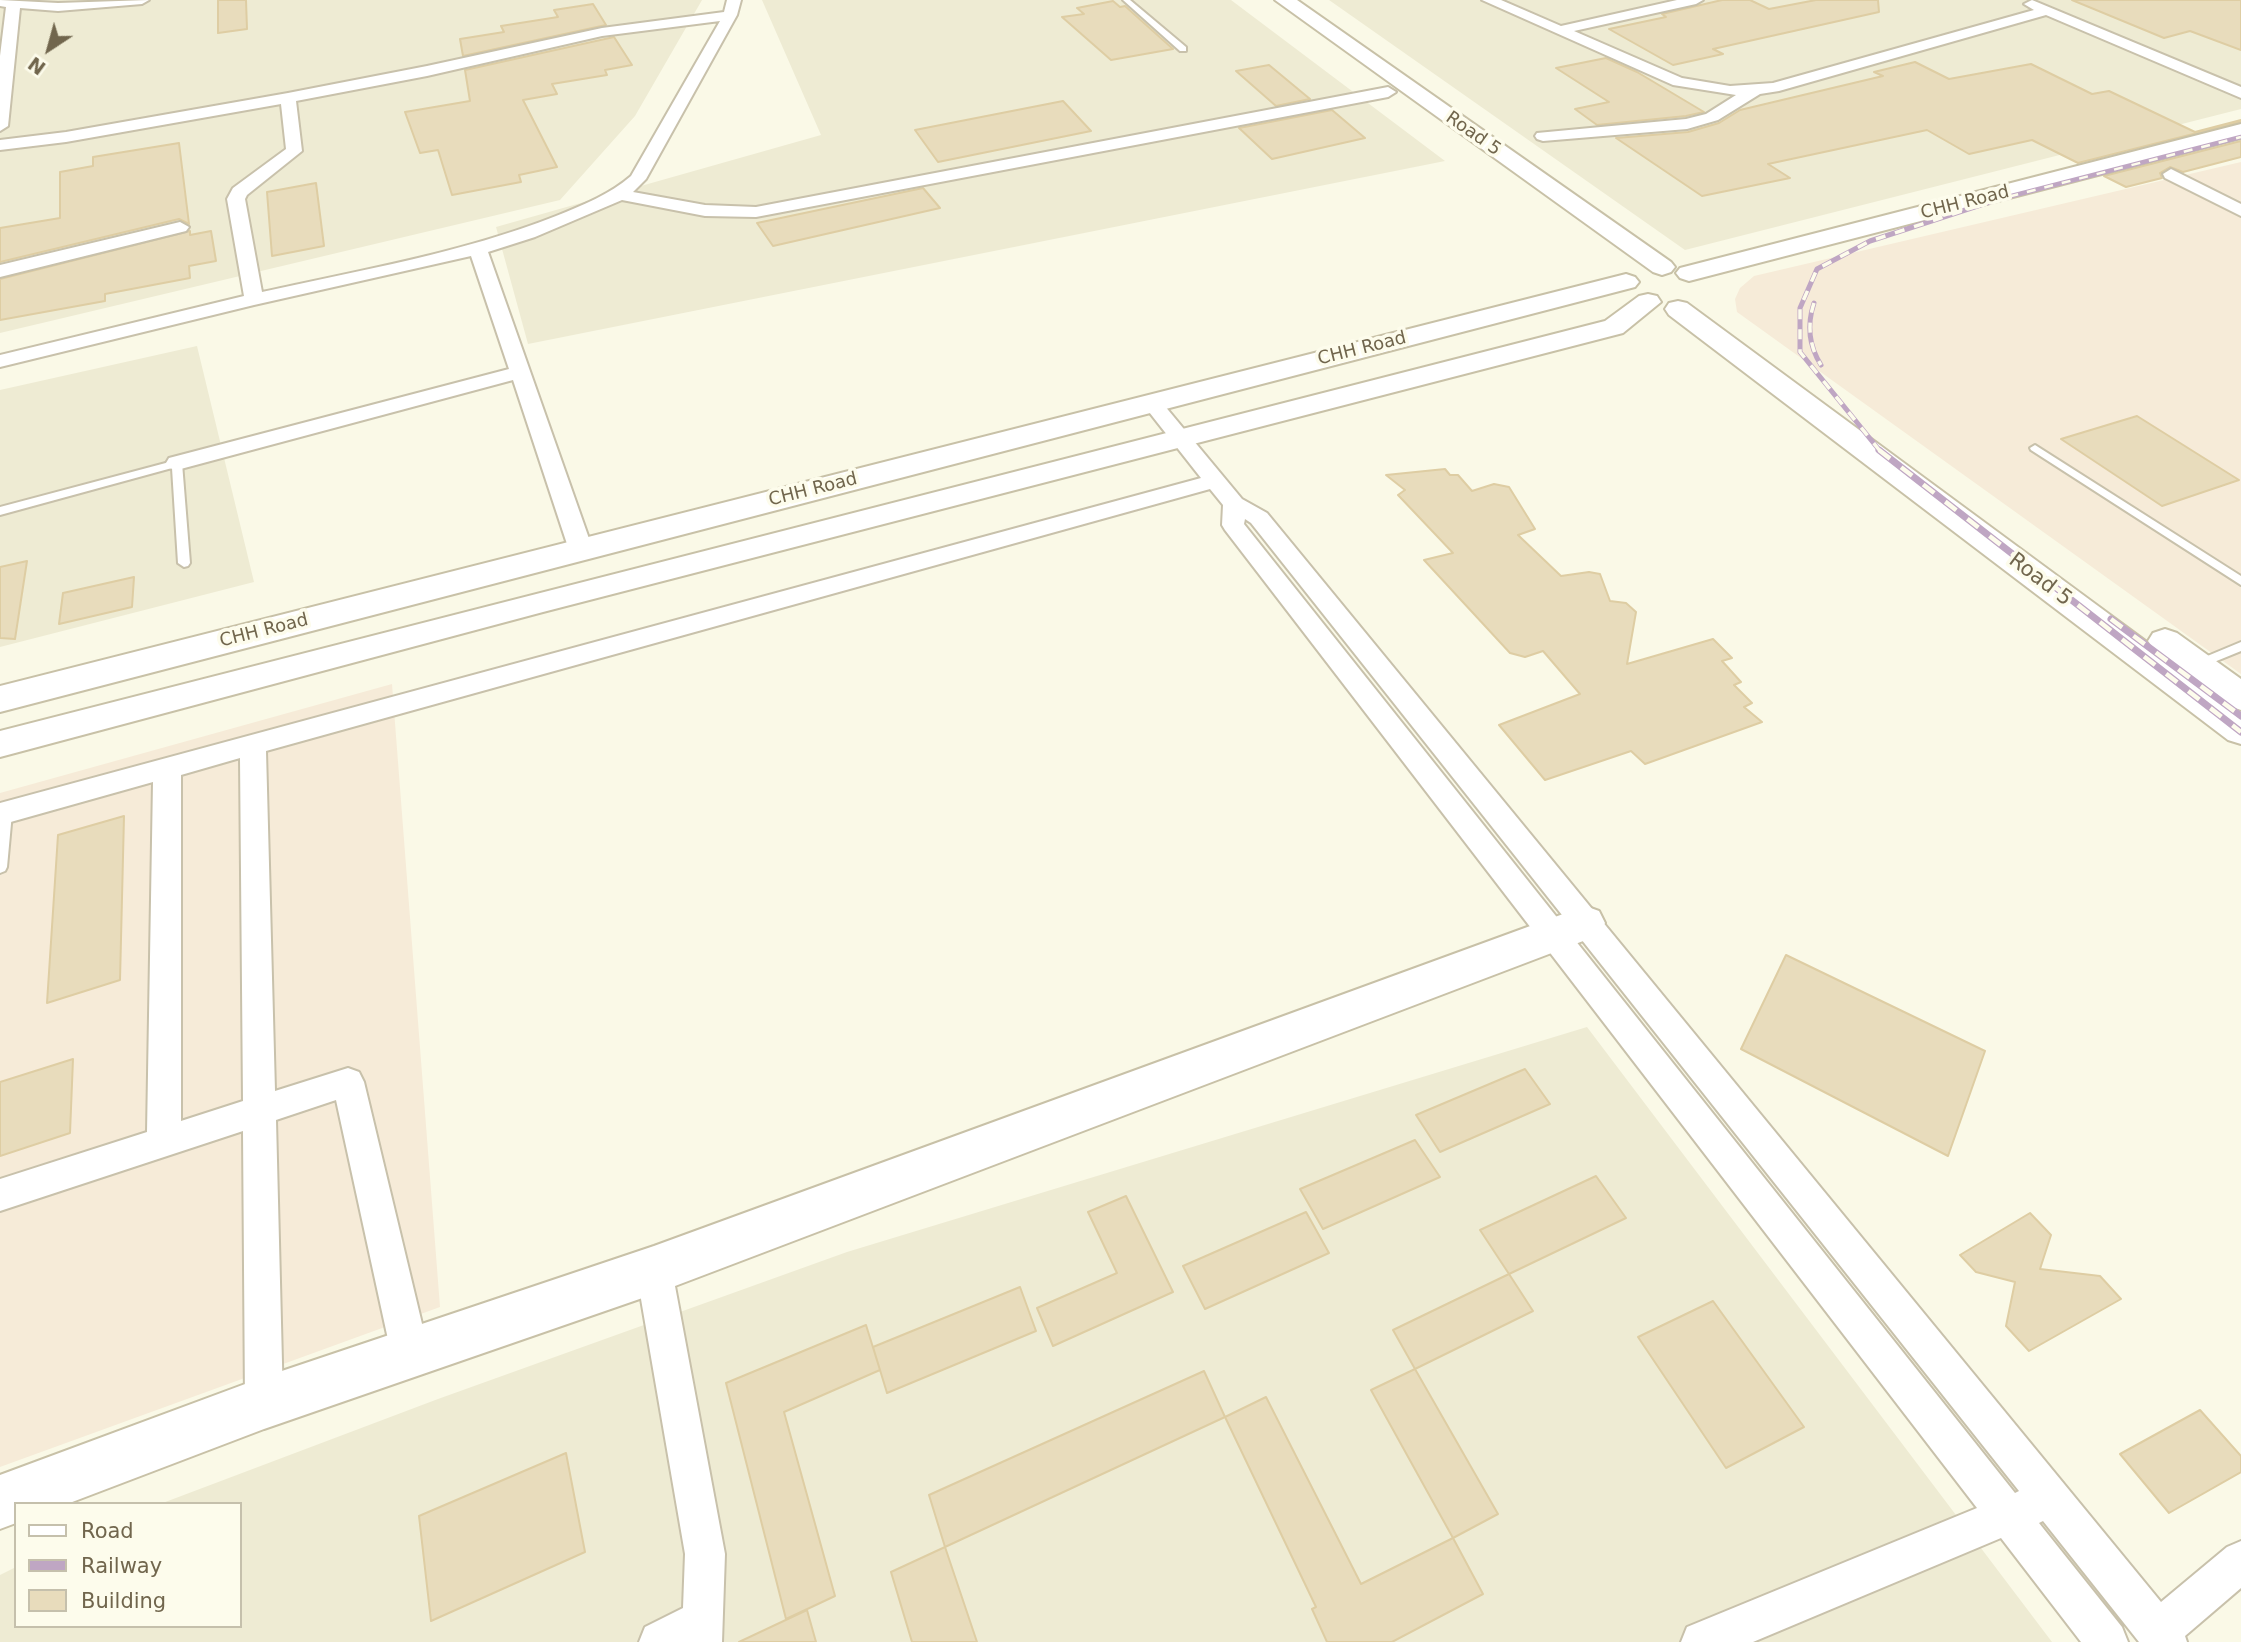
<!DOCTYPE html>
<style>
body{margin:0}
#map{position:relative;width:2241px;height:1642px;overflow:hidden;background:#faf9e7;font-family:"DejaVu Sans",sans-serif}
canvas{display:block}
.legend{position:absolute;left:14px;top:1502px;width:228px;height:126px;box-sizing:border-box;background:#fdfcec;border:2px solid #c5c0ac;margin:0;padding:9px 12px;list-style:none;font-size:21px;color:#71664d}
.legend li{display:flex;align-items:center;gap:14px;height:35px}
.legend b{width:35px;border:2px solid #c5c0ac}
.north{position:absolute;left:14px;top:14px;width:70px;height:70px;-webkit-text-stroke:5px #fdfcec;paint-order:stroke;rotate:216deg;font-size:19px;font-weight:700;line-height:28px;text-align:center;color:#71664d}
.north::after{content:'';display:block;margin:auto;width:24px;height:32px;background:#71664d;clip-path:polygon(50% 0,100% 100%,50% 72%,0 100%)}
</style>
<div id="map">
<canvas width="2241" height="1642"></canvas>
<ul class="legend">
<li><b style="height:9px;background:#fff"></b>Road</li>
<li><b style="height:9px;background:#bfa6c3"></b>Railway</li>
<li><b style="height:19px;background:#e8dcbc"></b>Building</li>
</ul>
<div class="north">N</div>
</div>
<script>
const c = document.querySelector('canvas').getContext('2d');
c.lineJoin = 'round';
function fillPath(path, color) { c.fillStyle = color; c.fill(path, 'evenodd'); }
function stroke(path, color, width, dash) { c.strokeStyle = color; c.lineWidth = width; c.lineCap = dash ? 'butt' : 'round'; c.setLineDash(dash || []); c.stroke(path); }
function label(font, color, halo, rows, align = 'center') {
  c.font = font + ' "DejaVu Sans",sans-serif'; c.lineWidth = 7; c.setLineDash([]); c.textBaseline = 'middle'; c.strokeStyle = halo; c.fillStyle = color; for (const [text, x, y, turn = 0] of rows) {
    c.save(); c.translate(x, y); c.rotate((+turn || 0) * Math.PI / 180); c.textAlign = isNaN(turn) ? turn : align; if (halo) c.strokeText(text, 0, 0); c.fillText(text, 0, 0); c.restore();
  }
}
fillPath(new Path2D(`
 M0,0H702L635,116L560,200L0,333Z
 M762,0H1231L1445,161L528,344L496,227L821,135Z
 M1329,0H2241V109L1685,250Z
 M197,346L254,582L0,647V390Z
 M1587,1027L2052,1642H0V1575L16,1567V1626H240V1504H160L438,1399L847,1252Z`), '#eeebd3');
fillPath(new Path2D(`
 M2241,162V674L1737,312L1735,299L1740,288L1754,276Z
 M392,684L440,1307L0,1467V793Z`), '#f6ebd8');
const building = new Path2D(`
 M218,0H246L247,29L218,33Z
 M1722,0H1750L1769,9L1816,0H1878L1879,12L1713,49L1723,54L1673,65L1609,29L1666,17L1662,14Z
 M2072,0H2241V50L2190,31L2164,38Z
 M1113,1L1120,7L1125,6L1173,49L1111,60L1062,17L1084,14L1077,8Z
 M593,4L606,25L463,56L460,39L504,32L501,26L558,17L554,10Z
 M614,37L632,65L605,70L607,75L552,84L557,94L523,100L557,167L519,175L521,182L452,195L438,150L420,153L405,112L470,101L465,70Z
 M1606,58L1637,72L1704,112L1686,116L1597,125L1575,109L1609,102L1556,68Z
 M1915,62L1949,79L2031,64L2092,94L2109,91L2195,132L2241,120V122L2078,163L2032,140L1969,154L1927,130L1768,164L1790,178L1702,196L1616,138L1688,132L1719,123L1740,110L1883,76L1874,72Z
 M1269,65L1310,99L1276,106L1236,71Z
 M1063,101L1091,131L938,162L915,130Z
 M1332,110L1365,138L1272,159L1239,128Z
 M2241,141V157L2183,172L2170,167L2160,173L2162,178L2126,187L2104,176Z
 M179,143L189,224L179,219L0,262V228L60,218V172L93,166V157Z
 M316,183L324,246L272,256L267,192Z
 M923,188L940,208L773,246L757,223Z
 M190,231V235L211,231L216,261L189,266L190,278L105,294V301L0,320V279Z
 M2137,416L2239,480L2162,506L2061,439Z
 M1445,469L1450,475H1458L1472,491L1494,484L1509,487L1535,529L1518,535L1561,576L1589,572L1600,574L1610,601L1626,603L1636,612L1627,664L1713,639L1732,658L1722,661L1741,682L1734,685L1752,703L1744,707L1762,722L1645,764L1631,751L1545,780L1499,725L1580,694L1543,651L1525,657L1510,653L1424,560L1453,553L1398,495L1405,490L1386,475Z
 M27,561L15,639L0,638V567Z
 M134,577L132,607L59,624L63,593Z
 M124,816L120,980L47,1003L58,835Z
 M1786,955L1985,1051L1948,1156L1741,1049Z
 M73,1059L70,1133L0,1156V1082Z
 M1525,1069L1550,1104L1440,1152L1416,1115Z
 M1415,1140L1440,1177L1323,1229L1300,1189Z
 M1596,1176L1626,1218L1509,1274L1480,1230Z
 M1126,1196L1173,1292L1053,1346L1037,1308L1117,1273L1088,1212Z
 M1306,1212L1329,1253L1205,1309L1183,1266Z
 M2030,1213L2051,1235L2040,1269L2100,1276L2121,1299L2029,1351L2006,1326L2015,1282L1976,1272L1960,1255Z
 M1509,1274L1533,1311L1415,1369L1393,1330Z
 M1020,1287L1036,1331L887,1393L873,1347Z
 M1713,1301L1804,1427L1726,1468L1638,1337Z
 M866,1325L880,1370L784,1412L835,1596L786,1619L726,1383Z
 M1415,1369L1498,1514L1453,1538L1371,1390Z
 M1204,1371L1225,1417L945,1547L929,1495Z
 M1266,1397L1361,1584L1453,1538L1483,1594L1392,1642H1327L1312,1609L1316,1607L1225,1417Z
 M2200,1410L2241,1456V1472L2169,1513L2120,1454Z
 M566,1453L585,1552L431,1621L419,1516Z
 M945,1547L977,1642H912L891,1572Z
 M807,1610L816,1642H739Z`);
fillPath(building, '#e8dcbc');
stroke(building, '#decda3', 2);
const lane = new Path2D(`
 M1123,0H1130L1186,47V51H1180Z
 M2035,445L2241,576V585L2031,450L2030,448Z
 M177,460L182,463L190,563L188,566L184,567L178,563L172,468L0,515V507Z
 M2241,642V651L2197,669L2191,665L2193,662Z
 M5,808L12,813L7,867L5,871L0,873V809Z`);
const street = new Path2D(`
 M0,0L58,3L149,0L142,4L58,11L20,8L8,126L0,131V56L6,7L0,6Z
 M727,0H741L737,15L646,179L633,192L705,205L756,207L1388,87L1396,92L1388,97L756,217L705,216L622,200L535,237L488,252L593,550L589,555L581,557L573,555L569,550L513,380L177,470L169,468L166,463L169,458L509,369L471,256L254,305L0,367V355L244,296L227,199L233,188L286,149L281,104L66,142L0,150V140L66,132L288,93L427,66L602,28L724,12ZM720,21L631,176C609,195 583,205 556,216C462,253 361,270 262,292L245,199L247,195L302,151L296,101L427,76L602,36Z
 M1482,0H1501L1561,26L1677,0H1703L1696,4L1574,31L1682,78L1730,86L1773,83L2034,10L2024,4L2032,0L2241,87V98L2046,15L1779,91L1760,94L1718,120L1687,129L1543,141L1537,139L1535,136L1537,133L1686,119L1706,114L1736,95L1673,85Z
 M2171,169L2241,204V216L2165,178L2163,174Z
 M180,222L189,227L186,231L0,277V265Z
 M1152,397L1159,399L1242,499L1267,513L2161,1602L2227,1547L2241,1541V1588L2185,1636L2187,1642H2139L2043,1521L2039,1523L2122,1627L2128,1642H2081L2001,1538L1753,1642H1681L1687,1627L1977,1508L1225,530L1222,525L1223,505L1210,489L266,751L275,1091L348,1068L359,1072L364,1082L429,1353L423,1366L410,1372L397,1366L391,1353L336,1100L276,1120L283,1403L277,1416L264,1422L251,1416L245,1403L243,1131L0,1211V1179L147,1132L153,782L0,825V803L1201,478L1142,403L1145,399ZM1245,519L1251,523L2019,1491L2015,1493L1244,524ZM240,758L243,1101L181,1121V775Z
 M654,1253L667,1258L672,1270L725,1554L722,1642H639L645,1627L683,1608L685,1554L636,1270L641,1258Z`);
const secondary = new Path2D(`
 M1275,0H1297L1671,262L1675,267L1671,272L1662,275L1653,272Z
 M2241,124V138L1689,281L1680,278L1676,273L1680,268Z
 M1626,274L1635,277L1639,282L1635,287L0,712V686Z
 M1648,294L1657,296L1661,302L1623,333L543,612L0,757V731L1605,321L1639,296Z
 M1678,301L1687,303L2151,645L2148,641L2153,633L2165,629L2177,633L2241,679V710L2235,708L2241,712V744L2228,740L1669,315L1665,309L1669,303Z
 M1585,906L1599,911L1605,923L1599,935L654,1294L264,1429L67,1504H16V1523L0,1529V1475L264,1377L654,1246Z`);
stroke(lane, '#c8c1ab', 4);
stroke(street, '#c8c1ab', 4);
stroke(secondary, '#c8c1a7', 4);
fillPath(lane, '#fff');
fillPath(street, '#fff');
fillPath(secondary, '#fff');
const railFar2 = new Path2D(`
 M1992,201L2241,137`);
const railFar1 = new Path2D(`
 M1814,303C1807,324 1809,346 1821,365
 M1880,451L1800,352V308L1817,269L1870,241L1999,199`);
const rail = new Path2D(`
 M1879,450L2241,732
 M2111,619L2241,716`);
stroke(railFar2, '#bfa6c3', 4.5);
stroke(railFar1, '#bfa6c3', 5);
stroke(rail, '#bfa6c3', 7);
stroke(railFar2, '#fdfcec', 2.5, [9]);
stroke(railFar1, '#fdfcec', 3.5, [10]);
stroke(rail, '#fdfcec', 4.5, [14]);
label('18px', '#71664d', '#fdfcec', [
 ["Road 5",1473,134,35],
 ["CHH Road",1965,203,-14],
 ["CHH Road",1362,349,-14],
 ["CHH Road",813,490,-14],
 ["CHH Road",264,631,-14]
]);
label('21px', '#71664d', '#fdfcec', [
 ["Road 5",2040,580,37]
]);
</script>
